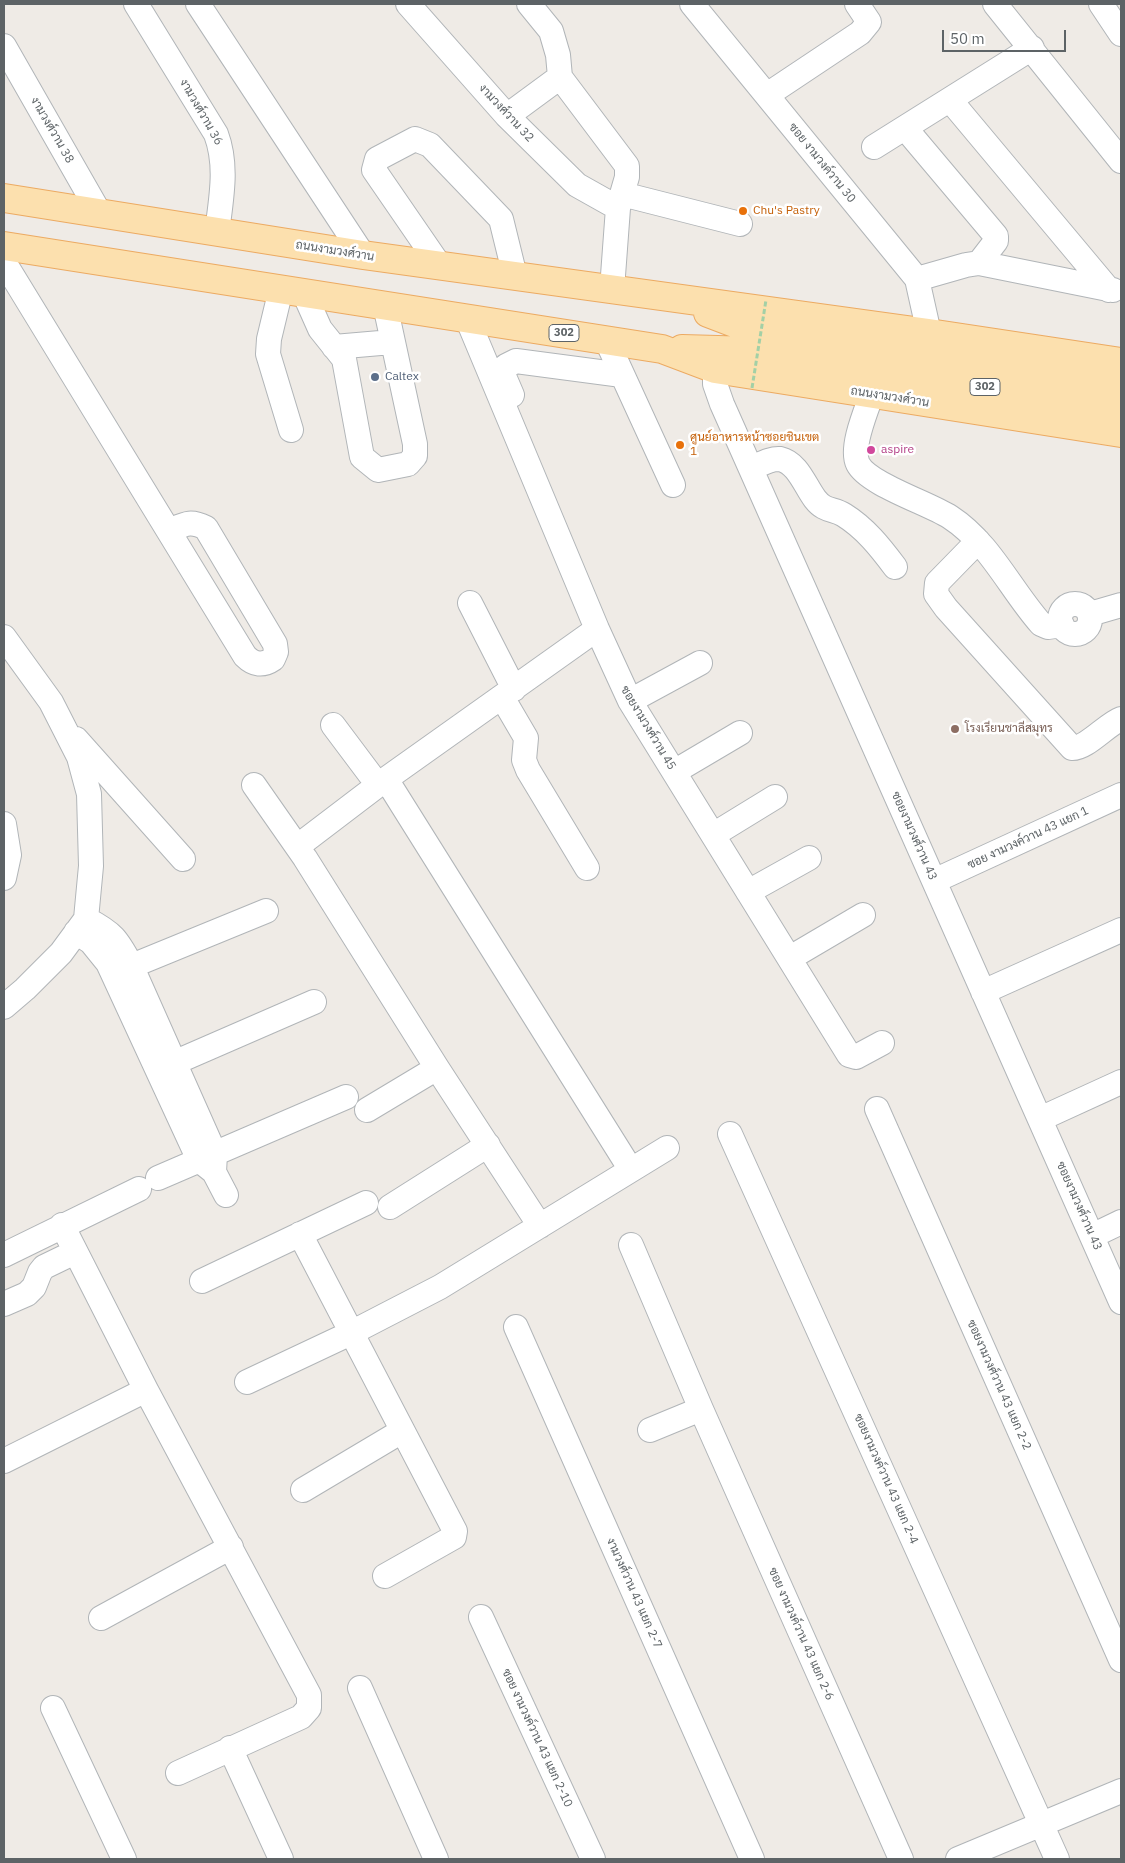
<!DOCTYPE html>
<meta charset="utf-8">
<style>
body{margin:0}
#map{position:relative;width:1125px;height:1863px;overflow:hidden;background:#efebe6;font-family:"IBM Plex Sans",sans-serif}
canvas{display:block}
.frame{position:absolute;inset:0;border:5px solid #5d6366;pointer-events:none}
.scale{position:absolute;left:942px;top:30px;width:124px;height:22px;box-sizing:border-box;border:2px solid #5d6366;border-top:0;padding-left:6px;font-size:15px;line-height:18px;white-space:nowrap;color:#5d6366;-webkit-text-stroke:4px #fff;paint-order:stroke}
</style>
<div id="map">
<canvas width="1125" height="1863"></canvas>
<div class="frame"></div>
<div class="scale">50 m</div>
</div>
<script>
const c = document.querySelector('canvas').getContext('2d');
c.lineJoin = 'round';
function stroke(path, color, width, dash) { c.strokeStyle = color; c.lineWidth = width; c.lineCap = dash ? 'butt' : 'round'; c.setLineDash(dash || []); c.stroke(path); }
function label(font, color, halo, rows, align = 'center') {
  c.font = font + ' "IBM Plex Sans",Sarabun,sans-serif'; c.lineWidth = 5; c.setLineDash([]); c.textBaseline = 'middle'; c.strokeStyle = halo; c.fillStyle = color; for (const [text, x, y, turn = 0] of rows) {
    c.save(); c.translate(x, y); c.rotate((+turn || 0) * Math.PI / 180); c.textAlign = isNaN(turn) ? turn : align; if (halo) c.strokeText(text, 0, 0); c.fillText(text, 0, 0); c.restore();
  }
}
const minor = new Path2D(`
 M136,4L216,134C228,166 221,199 217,232
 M198,4L363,255
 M408,4L507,116L577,185L618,208
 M529,4L551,31L558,55L560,77L627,166V177L618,208L612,289
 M692,4L917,279L929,333
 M995,4L1121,161
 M1101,4L1121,34
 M4,46L100,214
 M767,95L860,33L869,22L857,4
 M950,100L1109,290
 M507,116L560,77
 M905,128L996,236V241L979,263
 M874,147L1032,48
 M622,194L740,224
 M4,262L245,656C254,665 263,666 273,659L276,652L275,644L206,528C190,520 185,524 169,531
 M440,266L374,170L377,159L415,139L430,145L501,219L515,276
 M917,279L966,265L979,263L1113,290
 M281,289L269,339L268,354L291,430
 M304,293L320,329L344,359L362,457L378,470L408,464L415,456V444L385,305
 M467,318L597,629L630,701L849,1055L856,1057L882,1043
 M606,339L673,485
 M334,347L392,342
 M715,369V384L722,404L1121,1302
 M872,394C866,411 850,448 858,464C868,484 928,503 950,517C990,543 1010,589 1041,624L1048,627L1062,625
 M512,395L503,374L506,366L516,361L622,375
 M751,468C759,465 771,458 780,459C798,463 805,486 815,499C825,512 833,508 844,515C865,528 880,547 895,567
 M978,541L937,583L936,594L946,608L1072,748C1086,749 1107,724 1121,719
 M470,603L514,689
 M1060 619a15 15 0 1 1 30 0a15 15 0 1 1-30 0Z
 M1090,614L1121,605
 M4,637L51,702L79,757L89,794L91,866L86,919L61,953L25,989L4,1007
 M502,697L526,738L524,760L528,770L587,868
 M630,701L700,663
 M333,725L378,785
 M76,739L183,859
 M674,772L740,733
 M386,779L631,1170
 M254,785L305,858L437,1068L540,1226
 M4,824L9,855L4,878
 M713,835L775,797
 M298,846L386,779L597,629
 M934,881L1121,795
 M748,892L809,858
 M86,919C113,933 117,939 131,965L215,1154L214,1172
 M76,932L91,942L108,963L199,1160L214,1172L226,1195
 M790,958L863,915
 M117,972L266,911
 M983,992L1121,930
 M160,1069L314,1002
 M877,1109L1121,1660
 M367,1110L437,1068
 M1040,1119L1121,1082
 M730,1134L1057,1859
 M158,1178L346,1097
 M390,1207L488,1145
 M62,1225L146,1390L309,1695V1708L301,1717L178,1773
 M300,1234L455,1531L454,1537L385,1576
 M1092,1236L1121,1222
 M631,1245L701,1409L901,1859
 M4,1255L139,1189
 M202,1281L366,1203
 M4,1304L27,1294L34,1287L40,1272L44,1267L75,1252
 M516,1327L752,1859
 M247,1382L351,1333L440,1287L667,1148
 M650,1430L701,1409
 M4,1461L146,1390
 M303,1490L402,1431
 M481,1617L593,1859
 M101,1618L231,1547
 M360,1688L436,1859
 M53,1708L124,1859
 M230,1748L281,1859
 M958,1859L1121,1791`);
const major = new Path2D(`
 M4,198L363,255L929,333L1121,362
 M4,246L662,349L715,369L1121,433
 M708,313L750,329L1121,388
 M682,349L753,351L1121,409`);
stroke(minor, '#b1b5b8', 26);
stroke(major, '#ecaa62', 30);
stroke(minor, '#fff', 24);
stroke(major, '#fce0ae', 28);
stroke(new Path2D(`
 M752,388L766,300`), '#a3d0a6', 3, [5, 2.5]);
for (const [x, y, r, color] of [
 [743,211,5,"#e8710a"],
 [375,377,5,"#5c6f8a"],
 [680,445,5,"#e8710a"],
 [871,450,5,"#d1479c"],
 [955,729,5,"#8d6e63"]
]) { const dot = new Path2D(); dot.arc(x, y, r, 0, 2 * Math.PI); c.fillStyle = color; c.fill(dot); stroke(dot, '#fff', 2); }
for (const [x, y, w] of [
 [564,333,30],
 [985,387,30]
]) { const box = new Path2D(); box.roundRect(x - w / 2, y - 8.5, w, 17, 4); c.fillStyle = '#fff'; c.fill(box); stroke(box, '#5d6366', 1); }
label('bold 11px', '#5d6366', null, [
 ["302",564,333],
 ["302",985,387]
]);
label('12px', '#5d6366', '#fff', [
 ["งามวงศ์วาน 36",201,112,60],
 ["งามวงศ์วาน 32",506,113,47],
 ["งามวงศ์วาน 38",52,130,60],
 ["ซอย งามวงค์วาน 30",822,163,51],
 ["ถนนงามวงศ์วาน",335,251,9],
 ["ถนนงามวงศ์วาน",890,397,9],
 ["ซอยงามวงศ์วาน 45",648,728,59],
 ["ซอยงามวงศ์วาน 43",914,836,66],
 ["ซอย งามวงค์วาน 43 แยก 1",1028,838,-25],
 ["ซอยงามวงศ์วาน 43",1079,1206,66],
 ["ซอยงามวงศ์วาน 43 แยก 2-2",999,1385,66],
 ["ซอยงามวงค์วาน 43 แยก 2-4",886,1479,66],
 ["งามวงศ์วาน 43 แยก 2-7",634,1593,66],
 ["ซอย งามวงค์วาน 43 แยก 2-6",801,1634,66],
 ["ซอย งามวงค์วาน 43 แยก 2-10",537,1738,65]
]);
label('12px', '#c56008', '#fff', [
 ["Chu's Pastry",753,211],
 ["ศูนย์อาหารหน้าซอยชินเขต",690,438],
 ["1",690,452]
], 'left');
label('12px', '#4e5e75', '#fff', [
 ["Caltex",385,377]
], 'left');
label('12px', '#b23c85', '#fff', [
 ["aspire",881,450]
], 'left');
label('12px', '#785e54', '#fff', [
 ["โรงเรียนชาลีสมุทร",965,729]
], 'left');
</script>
